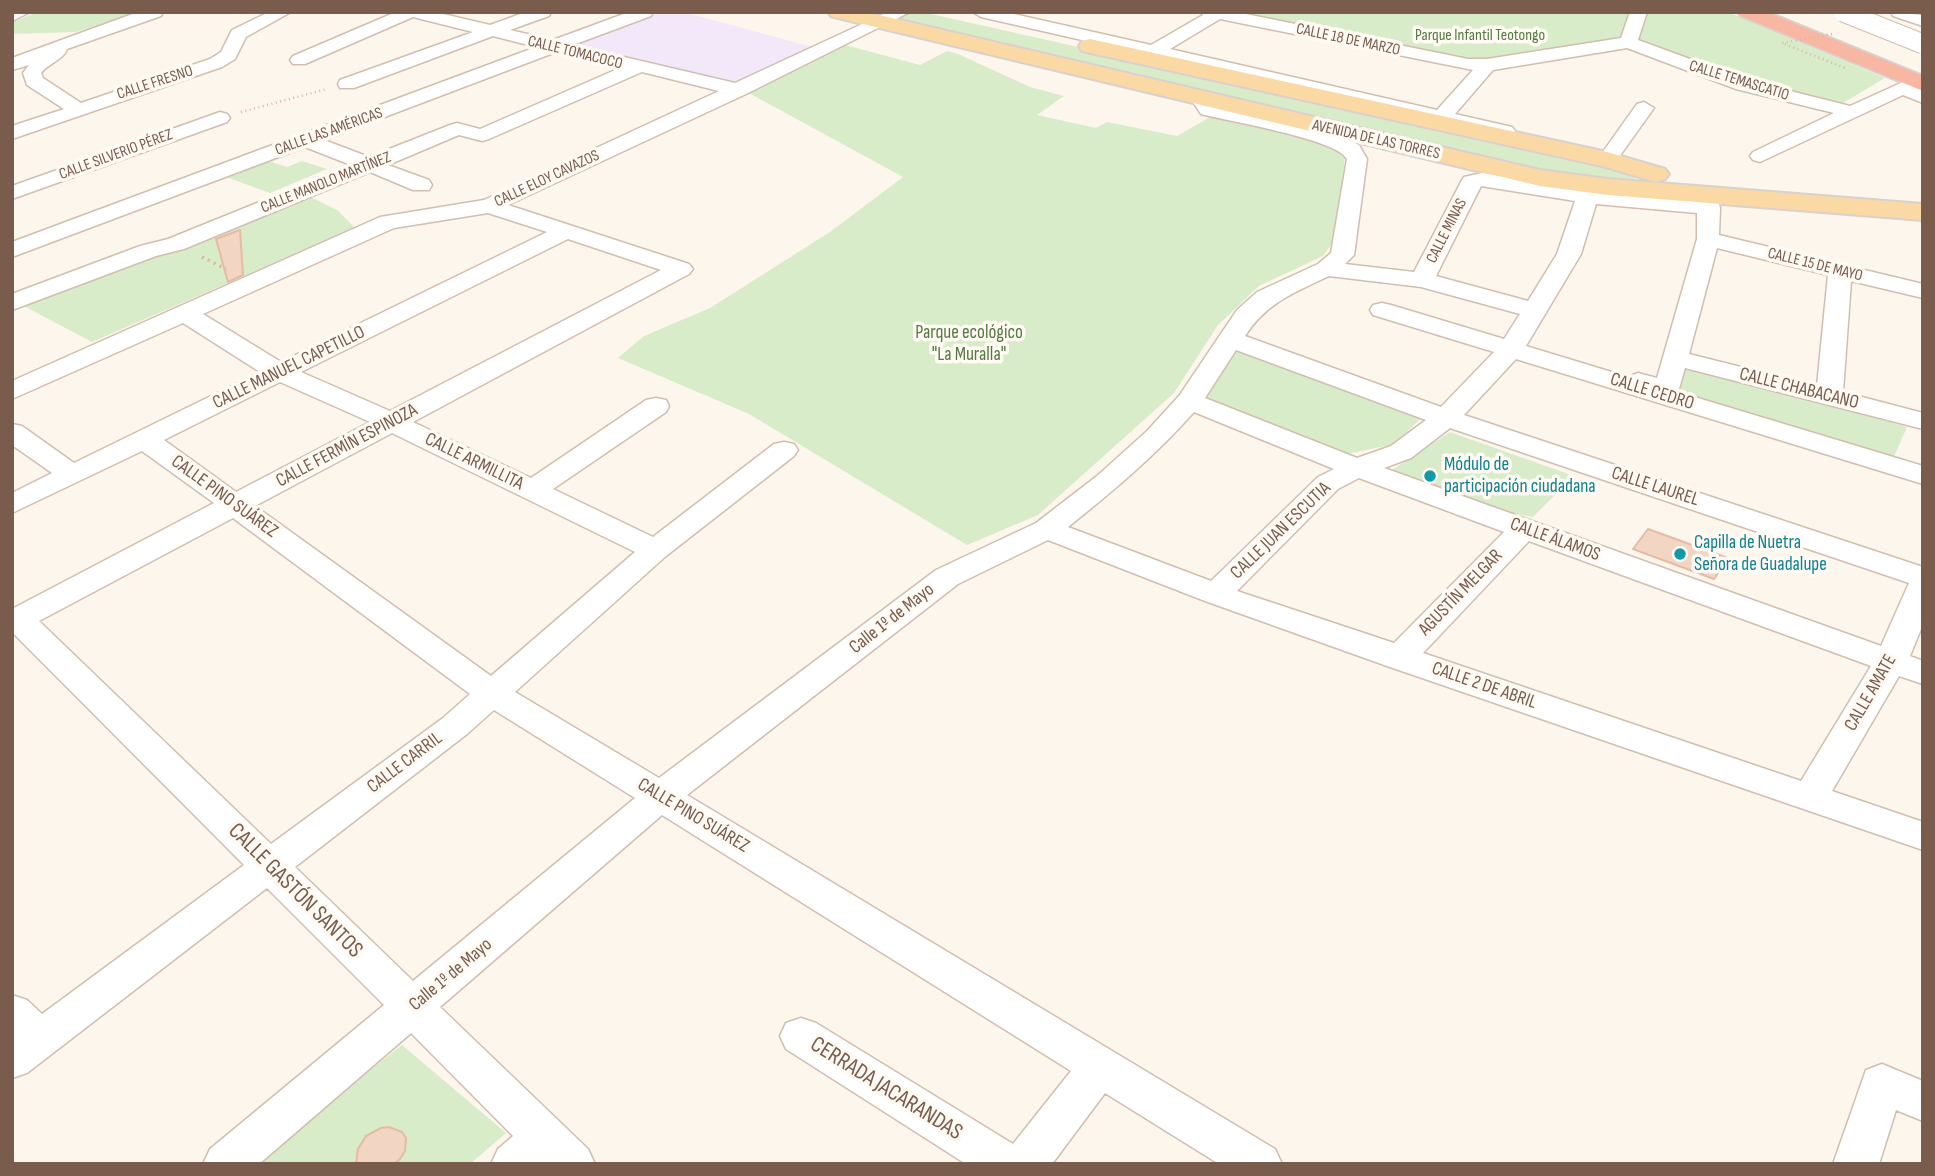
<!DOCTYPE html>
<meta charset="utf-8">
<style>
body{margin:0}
#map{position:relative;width:1935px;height:1176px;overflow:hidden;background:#fdf6ec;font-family:"Sofia Sans Condensed",sans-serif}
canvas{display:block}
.frame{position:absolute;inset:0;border:14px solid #7a5c4d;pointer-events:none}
</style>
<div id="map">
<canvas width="1935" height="1176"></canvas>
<div class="frame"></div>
</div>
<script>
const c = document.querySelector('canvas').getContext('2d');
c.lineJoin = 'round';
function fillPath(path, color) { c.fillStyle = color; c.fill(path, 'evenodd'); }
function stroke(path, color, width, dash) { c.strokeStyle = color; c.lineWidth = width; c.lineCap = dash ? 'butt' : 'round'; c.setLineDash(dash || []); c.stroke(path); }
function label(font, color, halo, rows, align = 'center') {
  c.font = font + ' "Sofia Sans Condensed",sans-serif'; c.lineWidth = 7; c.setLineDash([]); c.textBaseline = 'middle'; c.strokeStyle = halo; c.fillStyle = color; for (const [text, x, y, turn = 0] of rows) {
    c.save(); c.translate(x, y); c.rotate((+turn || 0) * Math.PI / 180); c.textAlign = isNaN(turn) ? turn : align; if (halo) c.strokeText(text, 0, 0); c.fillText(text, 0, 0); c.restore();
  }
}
fillPath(new Path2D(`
 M662,12H683L816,48L731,86L568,46Z`), '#f3e8fa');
fillPath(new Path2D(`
 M38,12H141L76,32L12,34V22Z
 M911,12H922L1592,162L1635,178L1633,181L1543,175L890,22Z
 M1251,12H1630L1620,40L1476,62L1246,16Z
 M1646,12H1728L1885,78L1838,106L1750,84L1637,41Z
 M845,45L920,65L947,51L958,54L1030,87L1064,96L1037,115L1096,128L1107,122L1177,136L1212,116C1239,122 1331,137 1345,156L1336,238L1323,256L1259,286L1218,325L1174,393L1038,515L967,545L749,414L618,358L644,336L710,308L830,232L903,177L747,92Z
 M268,161L287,167L302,161L327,169L270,193L226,177Z
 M307,195L337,210L355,228L92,342L22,305Z
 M1237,347L1423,416L1395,444L1342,455L1201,401Z
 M1680,364L1907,427L1893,459L1673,390Z
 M1450,432L1574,476L1533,517L1506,512L1392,470Z
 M402,1045L506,1133L470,1164H251Z`), '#d8ecc9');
const building = new Path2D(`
 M240,230L243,275L228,282L216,239Z
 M1648,529L1728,558L1714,579L1633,549Z
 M389,1127L402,1132L406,1138L405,1151L400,1159L394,1164H356L358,1149L366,1136L381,1128Z`);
fillPath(building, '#f3d5c3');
stroke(building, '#e6bba3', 2);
const minor = new Path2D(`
 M12,12H30L12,21Z
 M138,12H163L161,16L67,49C64,59 48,64 41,73L43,78L81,103L210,59L221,52L232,30L269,12H291L246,37L235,59L222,67L12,139V126L64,109L27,85L23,73L29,65L12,70V58Z
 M396,12H435L490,25L526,12H551L549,16L510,30L553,40L629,12H653L651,16L573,45L735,83L888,12H910L746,94L508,205L689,264L693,269L689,274L413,422L531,478L646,400L656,398L666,400L669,406L666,412L553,489L653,537L774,444L784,442L794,444L798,450L794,456L666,556L515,692L659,778L936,570L1036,523L1097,476L1147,431L1179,396L1237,310L1257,292L1318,264L1331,253L1347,159C1337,139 1227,121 1201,114L1191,99L1201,93L1208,95L1215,106L1333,133L1359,145L1367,159L1354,255L1345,264L1414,272L1461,182L1464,177L1482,173L1587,190L1698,200L1700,196H1716L1720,208L1719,235L1923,284V298L1851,281L1843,392L1923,413V429L1685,368L1678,392L1923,466V484L1516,359L1464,415L1923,567V624L1910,656L1923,661V684L1899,676L1832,791L1923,822V850L1387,666L1205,601L1048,540L958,584L687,795L1275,1149L1282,1164H1219L1105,1093L1052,1164H966L786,1049L780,1036L786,1023L801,1018L816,1023L1013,1144L1071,1071L662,815L440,1007L588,1149L595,1164H491L498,1149L513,1136L411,1033L259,1164H203L210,1149L384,1005L267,888L27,1073L12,1078V995L27,1000L42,1014L244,865L12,632V609L214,503L142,451L12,513V493L52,473L12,445V424L22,426L74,463L260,372L183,323L12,399V381L380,217L484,200L719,91L642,72L489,139L482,141L459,135L388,165L429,180L432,185L429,190H413L370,172L184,249L156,256L12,310V294L140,246L168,239L351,165L305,147L12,257V242L536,47L493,36L354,88H340L338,84L340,80L473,32L413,17L305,64H293L290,60L293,56ZM556,52L622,67L480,129L457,123L450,125L369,157L324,140ZM1481,186L1575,201L1557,254L1528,301L1436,276ZM1596,204L1697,213V239L1657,378L1638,373L1628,377L1526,346L1581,254ZM488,213L547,232L281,362L203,314L394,228ZM568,239L661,270L390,411L301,372ZM1717,248L1828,275L1817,386L1689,354ZM1329,276L1421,287L1520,314L1504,339L1391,305L1382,303L1373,305L1370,310L1373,315L1494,352L1441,407L1245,336C1267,302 1294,293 1329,276ZM1236,350L1426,420L1391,446L1357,458L1205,398ZM280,382L370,422L236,492L164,440ZM1194,412L1334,469L1318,477L1211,581L1068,527C1113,491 1156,455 1194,412ZM1450,428L1909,583L1881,646L1384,468L1411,458ZM392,433L635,552L491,676L255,506ZM1359,478L1504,532L1394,643L1237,591L1338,489ZM233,518L470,694L443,718L271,844L39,621ZM1529,541L1871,666L1801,781L1423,653ZM494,710L635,798L413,981L295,867L467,734Z
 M973,12H1005L1151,45L1203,15L1201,12H1236L1468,59H1487L1621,38L1630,12H1647L1638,40L1750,81L1850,106L1903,82L1923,90V103L1903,95L1760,162L1753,160L1750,156L1753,152L1834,113L1736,89L1627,48L1493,70L1455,114L1512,127L1515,131L1512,135L1505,137L1157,57L1146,61L1140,60L1137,56L1139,53L981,17ZM1220,19L1468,69L1473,70L1437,110L1170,49Z
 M1891,12L1923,15V26L1893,16Z
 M1644,102L1654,108L1614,164H1600L1597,160L1600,156L1637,104Z
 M220,112L227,114L230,118L227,122L12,199V186Z
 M1882,1064L1923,1081V1121L1896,1110L1879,1164H1833L1866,1070Z`);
const major = new Path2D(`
 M828,12H866L1540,170L1608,179L1923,204V220L1608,195L1540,186L838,18L831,16Z
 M1090,39L1607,152L1665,169L1669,174L1665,179L1656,182L1602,166L1082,51L1079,46L1082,41Z`);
const highway = new Path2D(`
 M1738,12H1767L1923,76V91L1741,16Z`);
stroke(minor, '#d1beb0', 3);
stroke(major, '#dad1cd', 4);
stroke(highway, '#dad1cd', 4);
stroke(new Path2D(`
 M241,112L327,89`), '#d9b8a5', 2.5, [1, 3.5]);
stroke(new Path2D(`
 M202,257L226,269`), '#d9b8a5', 3.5, [2, 4.5]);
fillPath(minor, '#fff');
fillPath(major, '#fbd9a5');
fillPath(highway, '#f7b7a3');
const minorBridge = new Path2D(`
 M1843,12L1923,44`);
stroke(minorBridge, '#d1beb0', 21, []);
stroke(new Path2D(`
 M1832,34L1782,43L1845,68`), '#d9b8a5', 2.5, [1, 3.5]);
stroke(minorBridge, '#fff', 19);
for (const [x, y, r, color] of [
 [1430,476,7,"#0f9aa8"],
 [1680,554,7,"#0f9aa8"]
]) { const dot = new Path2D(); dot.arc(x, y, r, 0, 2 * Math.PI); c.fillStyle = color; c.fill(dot); stroke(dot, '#fffaf3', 2.5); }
label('16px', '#537a41', '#fffaf3', [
 ["Parque Infantil Teotongo",1480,36]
]);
label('16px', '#7a5c4d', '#fffaf3', [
 ["CALLE 18 DE MARZO",1348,40,12],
 ["CALLE TOMACOCO",575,53,14],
 ["CALLE TEMASCATIO",1739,81,17],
 ["CALLE FRESNO",155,83,-18],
 ["CALLE LAS AMÉRICAS",329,132,-20],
 ["AVENIDA DE LAS TORRES",1376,140,13],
 ["CALLE SILVERIO PÉREZ",116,155,-20],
 ["CALLE ELOY CAVAZOS",547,179,-25],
 ["CALLE MANOLO MARTÍNEZ",326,183,-22],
 ["CALLE MINAS",1447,231,-63],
 ["CALLE 15 DE MAYO",1815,265,14]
]);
label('19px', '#537a41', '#fffaf3', [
 ["Parque ecológico",969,333],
 ["\"La Muralla\"",969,355]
]);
label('19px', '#7a5c4d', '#fffaf3', [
 ["CALLE MANUEL CAPETILLO",289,368,-26],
 ["CALLE CHABACANO",1799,389,14],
 ["CALLE CEDRO",1652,392,17],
 ["CALLE FERMÍN ESPINOZA",347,446,-28],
 ["CALLE ARMILLITA",474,462,26],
 ["CALLE LAUREL",1655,487,18],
 ["CALLE PINO SUÁREZ",224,497,36],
 ["CALLE JUAN ESCUTIA",1281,531,-44],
 ["CALLE ÁLAMOS",1555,540,20],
 ["AGUSTÍN MELGAR",1461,593,-46],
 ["Calle 1º de Mayo",892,619,-38],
 ["CALLE 2 DE ABRIL",1484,686,19],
 ["CALLE AMATE",1871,693,-60],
 ["CALLE CARRIL",405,763,-37],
 ["CALLE PINO SUÁREZ",693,816,31],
 ["Calle 1º de Mayo",451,975,-40]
]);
label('19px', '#0d838f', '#fffaf3', [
 ["Módulo de",1444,465],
 ["participación ciudadana",1444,487],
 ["Capilla de Nuetra",1694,543],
 ["Señora de Guadalupe",1694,565]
], 'left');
label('23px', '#7a5c4d', '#fffaf3', [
 ["CALLE GASTÓN SANTOS",295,891,45],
 ["CERRADA JACARANDAS",886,1089,32]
]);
</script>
